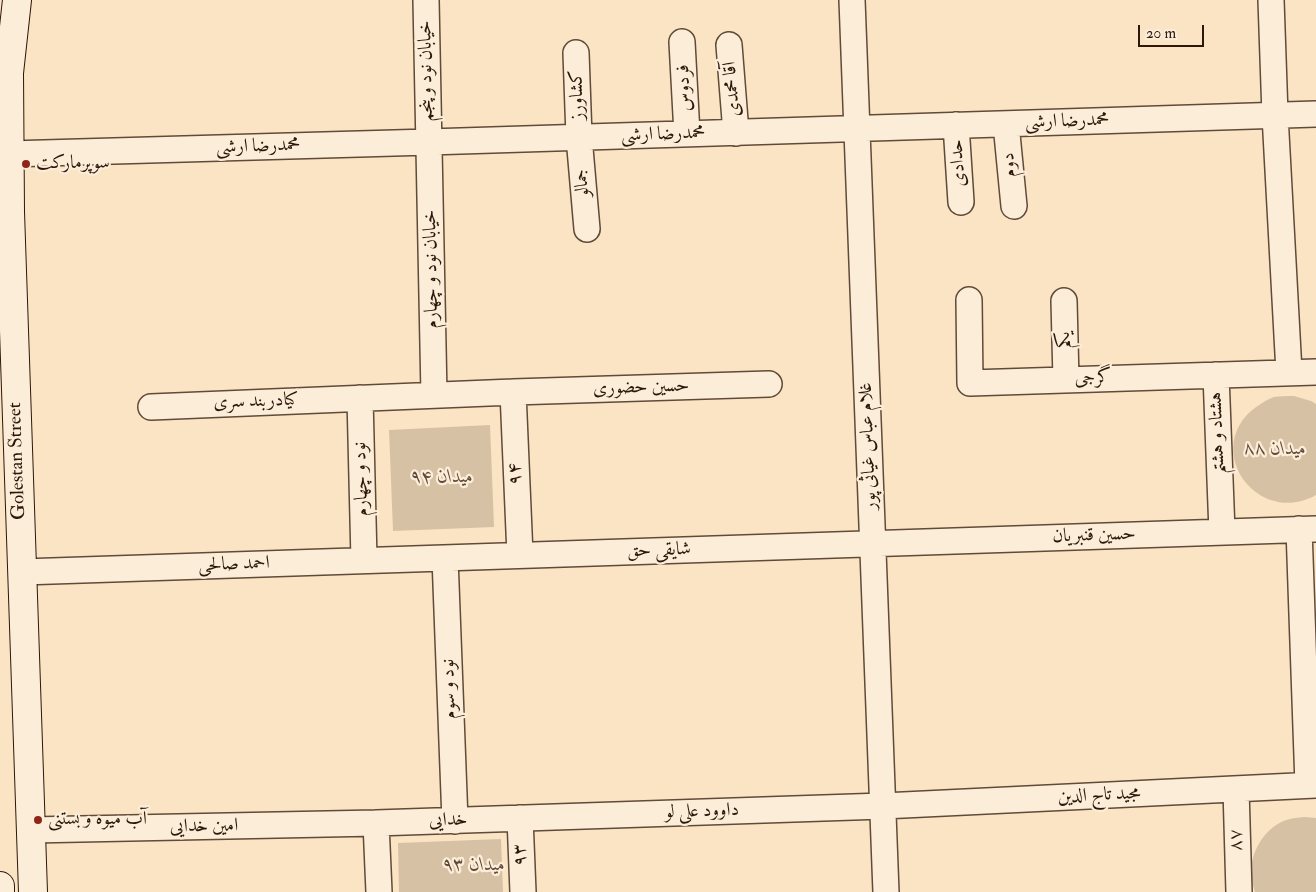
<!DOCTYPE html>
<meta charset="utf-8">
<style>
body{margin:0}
#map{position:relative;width:1316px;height:892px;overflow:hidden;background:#fae4c3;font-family:"IM FELL Double Pica",serif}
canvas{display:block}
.scale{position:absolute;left:1138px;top:25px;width:66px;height:22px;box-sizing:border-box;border:2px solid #2c170b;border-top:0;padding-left:6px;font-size:15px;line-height:18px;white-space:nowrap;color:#2c170b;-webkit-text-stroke:4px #fcedd8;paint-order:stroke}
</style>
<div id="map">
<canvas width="1316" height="892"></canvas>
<div class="scale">20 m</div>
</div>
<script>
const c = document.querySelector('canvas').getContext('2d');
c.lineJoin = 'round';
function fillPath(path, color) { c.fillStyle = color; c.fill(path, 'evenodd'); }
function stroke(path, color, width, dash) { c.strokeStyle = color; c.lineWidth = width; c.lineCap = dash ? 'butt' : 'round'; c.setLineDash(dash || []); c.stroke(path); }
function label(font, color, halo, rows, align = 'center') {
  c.font = font + ' "IM FELL Double Pica",Amiri,serif'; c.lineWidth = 4.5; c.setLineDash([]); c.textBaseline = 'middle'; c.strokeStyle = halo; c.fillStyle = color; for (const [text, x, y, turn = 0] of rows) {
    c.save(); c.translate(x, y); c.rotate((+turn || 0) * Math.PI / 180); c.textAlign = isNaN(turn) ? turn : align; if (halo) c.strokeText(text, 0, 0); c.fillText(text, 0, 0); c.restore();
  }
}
fillPath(new Path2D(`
 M1294,396L1311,401L1316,404V495C1259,527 1204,453 1251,411C1258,405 1266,400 1274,397C1280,396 1287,396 1294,396Z
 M490,425L494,527L393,531L389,430Z
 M1305,817L1316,818V892H1255C1253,886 1251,879 1251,873C1251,850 1266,825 1290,819C1295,818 1300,817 1305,817Z
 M501,839L503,892H399L398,843Z`), '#d7c1a4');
const street = new Path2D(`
 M426,0L434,395
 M852,0L886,892
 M1271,0L1275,115L1289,372
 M682,42L687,134
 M729,45L736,133
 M576,53L579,137L587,229
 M1006,124L1014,206
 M956,125L961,202
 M9,154L429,142L1316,114
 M969,300L970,383L1316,372
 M1064,301L1066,380
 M1216,375L1222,532
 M513,392L520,555
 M360,398L364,560
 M151,407L513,392L769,384
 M1299,529L1308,785
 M445,558L455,821
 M22,572L1316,529
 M1236,789L1239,892
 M520,818L523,892
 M376,823L379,892
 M31,830L376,823L883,806L1316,785`);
const secondary = new Path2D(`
 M17,0L9,73L10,212L33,892
 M0,886V892`);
stroke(street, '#604a39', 28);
stroke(secondary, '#2c170b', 30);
stroke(street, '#fcedd8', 25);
stroke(secondary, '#fcedd8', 28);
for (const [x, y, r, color] of [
 [26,164,5,"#8f2418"],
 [38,820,5,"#8f2418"]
]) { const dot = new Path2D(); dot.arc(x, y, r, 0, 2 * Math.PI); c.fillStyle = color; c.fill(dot); stroke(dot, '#fcedd8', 2); }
label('19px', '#2c170b', '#fcedd8', [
 ["خیابان نود و پنجم",427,71,-91],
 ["فردوس",685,88,-93],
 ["آقا محمدی",733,89,-95],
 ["کشاورز",578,95,-92],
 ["محمدرضا ارشی",1067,122,-2],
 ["محمدرضا ارشی",663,135,-2],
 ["محمدرضا ارشی",258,147,-2],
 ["حدادی",959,163,-94],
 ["دوم",1010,165,-95],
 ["جمالو",583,183,-95],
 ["خیابان نود و چهارم",432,269,-91],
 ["یکم",1065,340,-92],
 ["گرجی",1093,379,-2],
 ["حسین حضوری",641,388,-2],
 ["کیادربند سری",256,402,-2],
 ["هشتاد و هشتم",1218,433,-92],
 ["غلام عباس غیاثی ‌پور",869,446,-92],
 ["Golestan Street",18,461,-92],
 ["۹۴",516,474,-92],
 ["نود و چهارم",362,479,-92],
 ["حسین قنبریان",1094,536,-2],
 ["شایقی حق",659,551,-2],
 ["احمد صالحی",234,565,-2],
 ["نود و سوم",450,689,-92],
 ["مجید تاج الدین",1099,796,-3],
 ["داوود علی لو",702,812,-2],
 ["خدایی",448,821,-2],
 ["امین خدایی",204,827,-1],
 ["۸۷",1237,840,-91],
 ["۹۳",521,855,-92]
]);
label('19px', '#2c170b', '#fcedd8', [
 ["سوپرمارکت",36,164],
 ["آب میوه و بستنی",48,820]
], 'left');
label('italic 19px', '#5f4a39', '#fcedd8', [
 ["میدان ۸۸",1275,450],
 ["میدان ۹۴",442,478],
 ["میدان ۹۳",474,866]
]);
</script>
